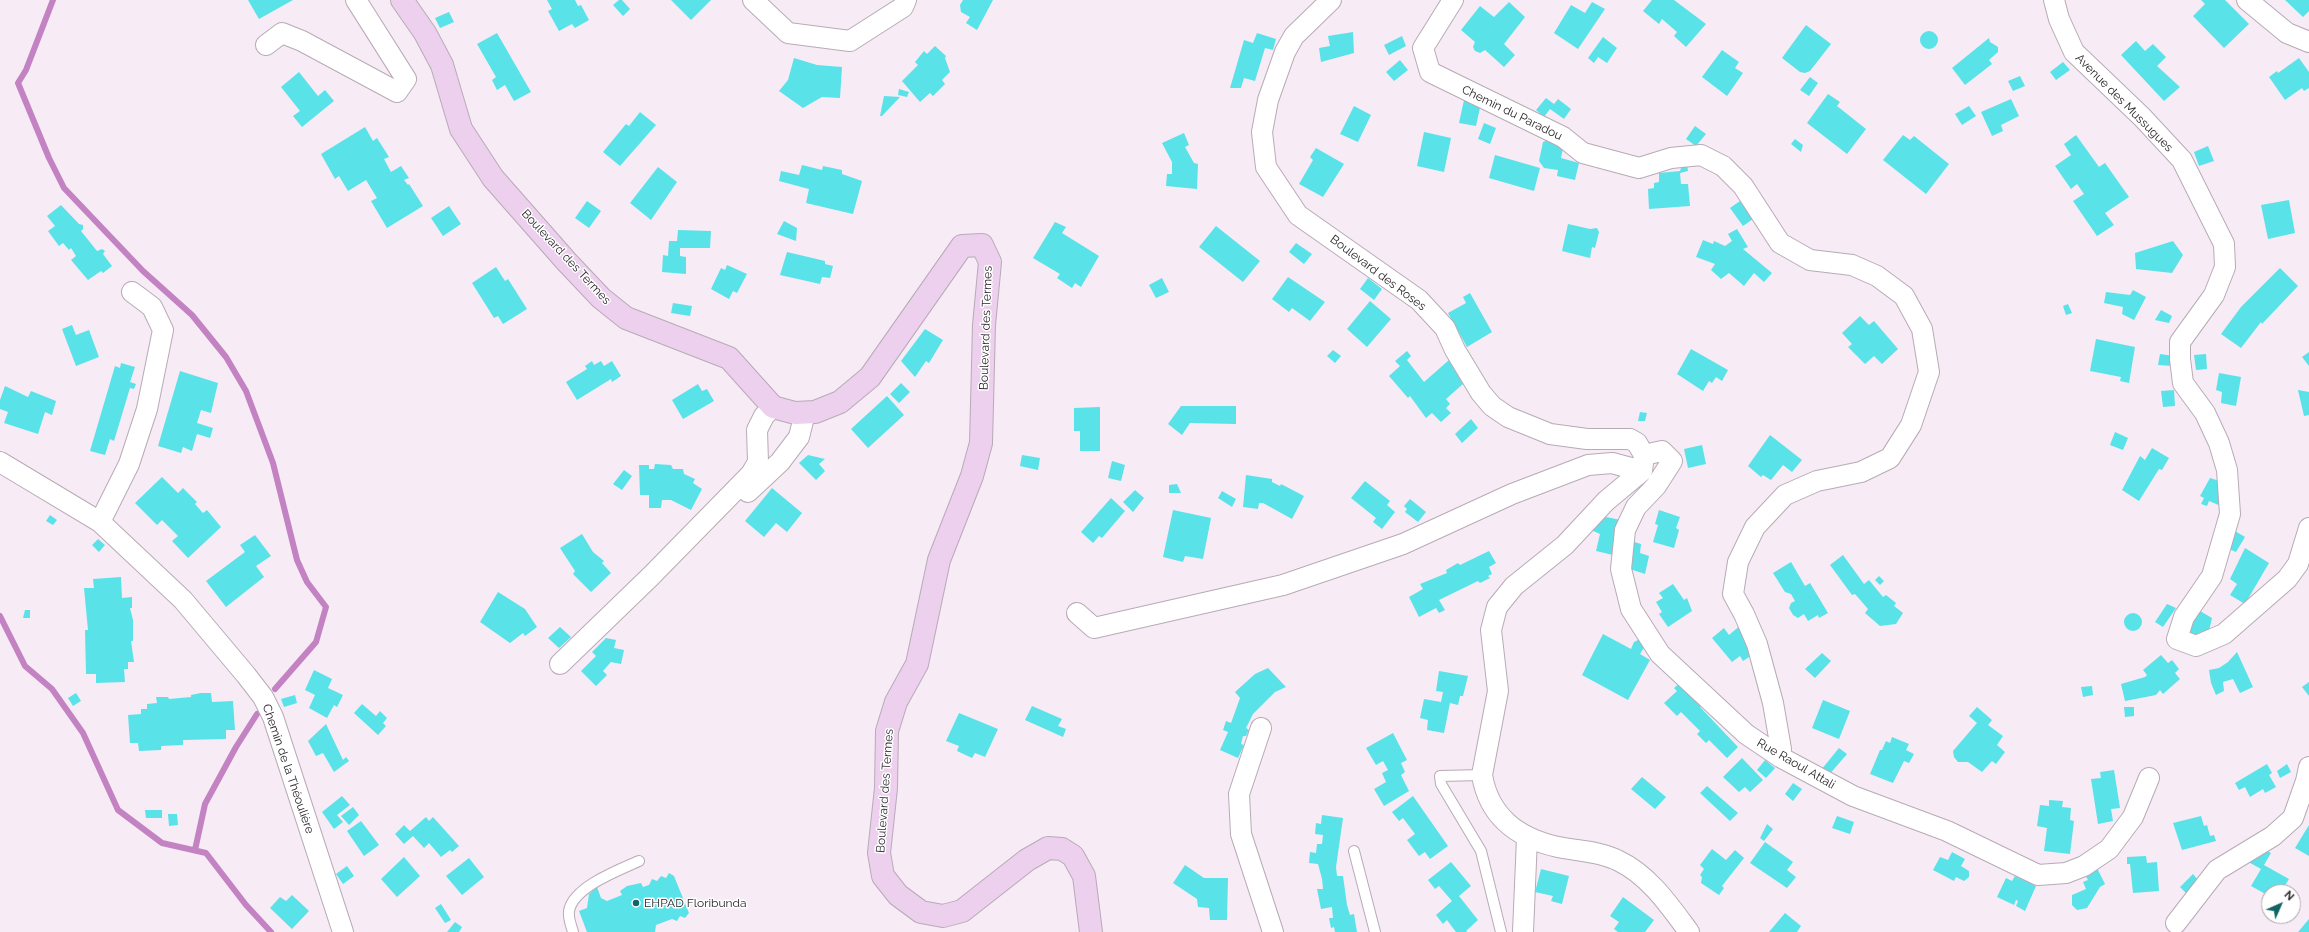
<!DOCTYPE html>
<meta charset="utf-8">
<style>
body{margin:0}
#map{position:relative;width:2309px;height:932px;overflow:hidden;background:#f7ebf6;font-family:Raleway,sans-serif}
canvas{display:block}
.north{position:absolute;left:2261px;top:884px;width:40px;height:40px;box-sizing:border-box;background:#fff;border:1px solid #a9a7a9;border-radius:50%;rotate:45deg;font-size:11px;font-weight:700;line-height:16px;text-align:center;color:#292429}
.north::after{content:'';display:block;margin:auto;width:14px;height:18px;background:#126366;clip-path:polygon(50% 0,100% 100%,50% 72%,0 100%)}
</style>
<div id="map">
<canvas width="2309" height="932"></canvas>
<div class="north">N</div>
</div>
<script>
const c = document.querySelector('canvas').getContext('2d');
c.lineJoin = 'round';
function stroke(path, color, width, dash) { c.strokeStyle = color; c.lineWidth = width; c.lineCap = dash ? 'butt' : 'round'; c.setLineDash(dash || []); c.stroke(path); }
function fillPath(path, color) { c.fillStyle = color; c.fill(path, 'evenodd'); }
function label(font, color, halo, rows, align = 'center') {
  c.font = font + ' Raleway,sans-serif'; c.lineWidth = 3; c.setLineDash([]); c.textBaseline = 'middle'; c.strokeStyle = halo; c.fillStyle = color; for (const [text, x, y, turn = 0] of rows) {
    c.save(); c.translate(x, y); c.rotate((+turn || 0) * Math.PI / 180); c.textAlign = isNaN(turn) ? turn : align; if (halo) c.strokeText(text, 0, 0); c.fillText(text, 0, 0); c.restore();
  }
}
stroke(new Path2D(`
 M53,0L26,70L18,83L49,158L64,188L143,271L192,315L226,357L246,391L273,463L297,560L307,582L326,607L316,642L275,689
 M0,616L25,666L52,689L83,733L118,810L162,843L206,853L246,905L271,932
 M195,850L205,804L236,747L257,714`), '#c382c2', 6);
fillPath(new Path2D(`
 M248,0H293L259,19Z
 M547,0H575L578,6L581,5L589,20L575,28L572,24L559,31L548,11L552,9Z
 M619,0H622L630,9L623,16L613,5Z
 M671,0H711L691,20Z
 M963,0H993L977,30L966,23L970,17L961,12L960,5Z
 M1652,0H1674L1706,24L1686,47L1674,36L1677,32L1662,19L1659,24L1643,11Z
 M2201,0H2225L2249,24L2224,48L2193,16L2205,4Z
 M2285,0H2309V11L2303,17Z
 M1509,2L1525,17L1504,44L1515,55L1504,67L1485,50L1480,53L1475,51L1473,47L1475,42L1461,30L1480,6L1494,17Z
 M1592,2L1605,9L1578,49L1554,33L1571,5L1585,13Z
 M449,12L454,22L440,28L435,18Z
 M1806,25L1831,44L1810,71L1805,73L1800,72L1782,58Z
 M1920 40a9 9 0 1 1 18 0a9 9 0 1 1-18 0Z
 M1353,32L1354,53L1321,62L1319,48L1330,46L1328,36Z
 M497,33L531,92L514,101L505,85L497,90L492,80L496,77L477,44Z
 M1257,33L1276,39L1273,50L1265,48L1255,81L1244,78L1241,88H1230L1244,40L1253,43Z
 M1402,36L1406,46L1389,55L1384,45Z
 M1603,37L1617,48L1607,63L1598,57L1594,63L1588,58Z
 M1989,38L1990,42L1998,47V52L1989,60L1992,64L1965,85L1952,68Z
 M2136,41L2145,51L2153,44L2166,57L2157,66L2180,87L2164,101L2121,55Z
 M935,46L946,56L945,58L950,72L942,80L945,84L933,96L930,93L920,102L902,81L918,65L915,62L924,51L927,54Z
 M1722,50L1739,62L1735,68L1743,73L1727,96L1702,77Z
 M794,58L817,65L842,67L840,98L822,97L803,108L779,91L788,80Z
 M2299,58L2309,72V88L2304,91L2302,88L2285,100L2269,77L2277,71L2278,73Z
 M1400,60L1408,70L1394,81L1386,72Z
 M2063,62L2070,70L2056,80L2050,72Z
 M299,72L318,96L325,90L334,101L302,127L293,116L300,111L281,87Z
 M2020,76L2025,86L2013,91L2008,81Z
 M1810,77L1818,83L1809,96L1800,90Z
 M899,89L909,92L907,97L898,95Z
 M1828,94L1840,102L1837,106L1866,129L1847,154L1807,123Z
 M884,96L900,97L882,116H880Z
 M1546,98L1554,104L1558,99L1571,109L1564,119L1550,109L1544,117L1536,110Z
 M2011,99L2019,116L2001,125L2003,131L1992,136L1981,112Z
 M1464,100L1481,103L1476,126L1459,123Z
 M1354,106L1371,115L1358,142L1340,134Z
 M1969,106L1976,116L1962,125L1955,114Z
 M640,112L656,125L620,166L603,152L626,124L629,126Z
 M1484,123L1496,128L1490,144L1478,139Z
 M1695,126L1706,134L1696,146L1686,139Z
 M365,127L373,141L377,138L389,157L384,159L391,172L401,166L409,178L404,180L408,185L409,184L423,206L387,228L371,201L377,198L366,180L348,191L339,176L335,179L321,154Z
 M1424,132L1451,138L1444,172L1417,166Z
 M1184,133L1189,145L1185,147L1194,163L1198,164L1197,189L1166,186L1167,174H1172V162L1162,143Z
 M1903,135L1910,140L1914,136L1949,164L1926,194L1883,160Z
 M2076,135L2099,167L2105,163L2129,197L2105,213L2114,225L2097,236L2073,201L2084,194L2077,184L2071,189L2055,166L2071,155L2064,144Z
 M1550,139L1564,144L1561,158L1579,163L1575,180L1557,176L1558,170L1544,168L1539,161L1543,142Z
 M1795,139L1803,145L1801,152L1791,144Z
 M2208,146L2214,161L2199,166L2194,152Z
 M1316,148L1344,164L1323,197L1299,184L1313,160L1310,157Z
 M1495,155L1540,168L1534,191L1489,178Z
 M1687,164L1688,171L1680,173L1681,184H1688L1690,206L1649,209L1648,189L1654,188V183L1659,182V173L1680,171L1682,165Z
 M802,165L822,170L823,166L842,170V174L862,181L853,214L806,203L809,189L779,181L781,171L799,175Z
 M658,167L677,182L651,220L630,203Z
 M2289,200L2295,233L2268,239L2261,205Z
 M587,201L601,211L589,228L575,218Z
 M1740,201L1753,219L1743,226L1730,208Z
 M61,205L79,224L83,225V229L81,231L97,251L102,249L105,251L103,254L112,266L103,273L101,271L88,280L71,260L76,256L71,248L69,250L63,243L59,246L48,231L55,226L47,216Z
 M449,206L461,224L443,236L431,218Z
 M784,221L797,228L796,241L777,234Z
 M1055,222L1066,227L1062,233L1099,256L1081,287L1075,283L1072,288L1057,278L1060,274L1033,258Z
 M1568,224L1590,229L1597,228L1599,232L1595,248L1592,247L1590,258L1562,251Z
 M1216,226L1260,261L1243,282L1199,247Z
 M1737,229L1748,247L1743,249L1772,273L1764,282L1754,273L1744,286L1729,273L1721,279L1711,270L1715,264L1696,257L1703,240L1713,244L1714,241L1725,246L1732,241L1728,234Z
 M678,230L711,231L710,248H680V256L686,257V274L662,272L663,255L668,256L669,241H677Z
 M2173,241L2183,255L2172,273L2136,269L2135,253Z
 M1296,243L1312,254L1304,264L1289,252Z
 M787,252L825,261V264L833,266L830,278L822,277L820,284L780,275Z
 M727,265L747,274L737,293L733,291L729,299L711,289L721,268L725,270Z
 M496,267L505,281L508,279L527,309L503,324L498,316L494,318L472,283Z
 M2280,268L2298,286L2262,324L2261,322L2241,348L2221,334L2241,307Z
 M1288,277L1325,302L1310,321L1292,308L1289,312L1272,299Z
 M1162,278L1169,292L1156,298L1149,285Z
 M1368,278L1382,289L1374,300L1360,289Z
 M2133,290L2146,297L2134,320L2122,314L2123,307L2104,303L2106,292L2130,295Z
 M1470,293L1492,332L1467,347L1448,313L1466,303L1463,297Z
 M1370,301L1391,319L1367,347L1347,329Z
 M673,303L692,306L690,316L671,313Z
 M2068,304L2072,313L2066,315L2063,306Z
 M2161,310L2172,316L2169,323L2155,320Z
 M1860,316L1869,325L1874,321L1898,349L1882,364L1874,356L1865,364L1848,347L1852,344L1842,333Z
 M72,325L76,335L89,330L99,357L76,366L62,329Z
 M925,329L943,340L929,363L926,361L915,377L901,361Z
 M2096,339L2135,347L2129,383L2120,381L2121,377L2090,371Z
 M1691,349L1728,370L1722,381L1716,377L1712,383L1709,381L1703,391L1677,374Z
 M1333,350L1341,356L1335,363L1327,356Z
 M1407,351L1411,356L1407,360L1424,382L1449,360L1463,384L1446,399L1450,404L1446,408L1451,413L1441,422L1432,413L1426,418L1410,396L1408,398L1389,376L1400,366L1395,361Z
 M2309,352V366L2302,357Z
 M2160,354L2174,356L2173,366L2158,365Z
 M2206,354L2207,369L2196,370L2194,355Z
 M592,361L594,365L601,361L604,366L612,361L621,376L612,382L611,379L577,400L566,382L587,369L585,366Z
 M121,363L135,367L130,382L136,384L134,389L130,388L114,441L110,439L105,455L90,451L115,366L120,368Z
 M180,371L218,383L211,413L201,410L197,423L213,428L210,438L197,434L192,451L183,447L181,453L158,446Z
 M2219,373L2241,377L2236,406L2221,403L2222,392L2216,390Z
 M901,383L910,392L899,403L890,394Z
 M698,384L702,391L707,389L714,401L683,419L672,400Z
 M5,386L28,397L31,391L56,401L52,415L45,412L38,434L4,423L8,412L0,409V400Z
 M2174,390L2175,406L2163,407L2161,391Z
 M2298,390L2309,392V415L2304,416Z
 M887,396L904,415L868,448L851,429Z
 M1181,406H1236V424L1190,423L1182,435L1168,424Z
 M1100,407V451H1080V431H1074V408Z
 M1640,412L1647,413L1645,421H1638Z
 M1471,419L1478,428L1462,443L1455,434Z
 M2115,432L2128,438L2123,450L2110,445Z
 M1770,435L1802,460L1792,472L1783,465L1771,480L1763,475L1761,477L1748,466Z
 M1702,445L1706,464L1688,468L1684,449Z
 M2152,448L2169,458L2162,470L2159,469L2139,501L2122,490L2140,456L2145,460Z
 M808,455L825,459L819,464L825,471L816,480L799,463Z
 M1022,455L1040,458L1038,470L1020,466Z
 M1112,461L1125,465L1121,481L1108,478Z
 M655,464L671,465L673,469H683L684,474L695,479L693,483L702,489L691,510L671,500H662L661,508H649V495H640L639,465H649V469H654Z
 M624,470L632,476L622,490L613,484Z
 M1246,475L1272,479V482L1280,486L1281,484L1304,496L1292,519L1263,503H1259L1258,509L1243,507Z
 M162,477L178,493L183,488L197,502L195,504L202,512L203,513L207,510L221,527L188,558L172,541L178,536L162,520L157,525L135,503Z
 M2210,478L2223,482L2221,506L2209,501L2207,506L2201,504L2204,498L2200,496Z
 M1365,481L1390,501L1387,505L1395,512L1382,529L1373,522L1376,518L1351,498Z
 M1177,484L1181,493H1169V485Z
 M772,488L802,513L787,532L776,523L764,537L745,521Z
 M1135,490L1144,498L1133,512L1123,502Z
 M1222,491L1236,499L1232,507L1218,498Z
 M1111,498L1125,511L1102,538L1099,536L1093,543L1081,532Z
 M1410,499L1426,512L1418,522L1405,512L1407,509L1404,506Z
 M1173,510L1211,518L1203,559L1185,556L1183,562L1163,557Z
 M1659,510L1680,517L1676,528L1679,530L1674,548L1653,542L1658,525L1655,524Z
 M50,515L57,520L53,525L46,521Z
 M1606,517L1621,520L1613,555L1596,551L1600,534L1591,530Z
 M2235,531L2245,537L2236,552L2229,549Z
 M582,534L593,552L604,561L602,563L611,573L591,592L573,574L575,571L560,548Z
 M255,535L271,556L256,566L264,577L226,607L206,581L245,552L240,545Z
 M98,539L105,545L99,552L92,545Z
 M1631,541L1641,544L1640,553L1649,556L1645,574L1630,569Z
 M2245,548L2269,563L2245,604L2230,595L2237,584L2230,579Z
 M1489,551L1496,563L1489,567L1492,574L1488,576L1490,578L1480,583L1478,581L1439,600L1445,610L1439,613L1436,608L1419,617L1409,597L1423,589L1420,584L1447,573L1446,570L1458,563L1460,565Z
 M1843,555L1864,584L1869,580L1883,597L1886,595L1896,603L1894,606L1903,613L1896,624L1880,626L1865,613L1868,609L1855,594L1852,595L1830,565Z
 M1791,562L1805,586L1810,583L1828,613L1819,618L1818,615L1808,621L1804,614L1798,618L1793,615L1789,608L1791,603L1795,601L1791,594L1785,592L1773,573Z
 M1879,576L1884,581L1880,585L1875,580Z
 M121,577L122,598L132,597V608H130L133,620V641H131L134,662H128V669H124L125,682L96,683V674H86L85,630H88L84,588H94L93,579Z
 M1673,584L1684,600L1687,598L1692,611L1668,627L1659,614L1662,612L1656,602L1663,598L1659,593Z
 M498,592L525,609L537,627L525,636L523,633L510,643L480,622Z
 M2167,604L2176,608L2163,627L2155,622Z
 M25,610H30V618H23Z
 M2200,611L2212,618L2209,631L2195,635L2188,631Z
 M2124 622a9 9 0 1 1 18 0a9 9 0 1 1-18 0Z
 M1742,624L1752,655L1743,661L1740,656L1732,662L1712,638L1724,628L1729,635Z
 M560,627L571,637L559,648L548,638Z
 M1603,634L1631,649L1634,642L1640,639L1645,646L1640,654L1650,660L1628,700L1582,675Z
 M606,638L616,640L614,648L624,650L621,664L611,662L603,671L607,675L596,686L581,671L596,656L592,652Z
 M2237,652L2253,687L2240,693L2233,679L2223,682L2224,691L2216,695L2211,683L2209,670L2219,668L2228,662Z
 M1822,653L1831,661L1815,678L1805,669Z
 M2161,655L2168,663L2172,660L2179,669L2175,673L2180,679L2163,694L2160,690L2156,695L2125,701L2121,684L2145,677L2147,675L2143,670Z
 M1268,668L1286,687L1275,692L1253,714L1246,728L1249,730L1246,736H1243L1241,744L1244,745L1238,758L1220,750L1228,732L1223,730L1226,721L1231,723L1240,698L1235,692L1255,674Z
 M314,670L332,679L328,688L343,695L337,707L334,705L327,718L309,708L315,695L305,690Z
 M1439,671L1468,676L1463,696H1460L1458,705L1450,703L1444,733L1427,730L1428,720L1420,718L1424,699L1441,702L1443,692L1436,691Z
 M2309,682V696L2302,687Z
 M1680,683L1704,704L1700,707L1738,747L1727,758L1709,740L1706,743L1697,734L1700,731L1681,712L1677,716L1664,703L1677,691L1674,688Z
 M2092,686L2093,695L2083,697L2081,687Z
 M76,693L81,701L73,706L68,698Z
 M201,693H211L212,702L233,701L235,730H226V739L183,740V745L161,746V750L139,751L138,743H130L128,715L141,714V709H147V704L157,703L156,697H168L169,699L191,697V695Z
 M295,695L297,703L284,707L281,699Z
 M1823,700L1850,711L1839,739L1812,728Z
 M362,704L376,716L380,711L387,718L383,723L386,726L378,735L354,713Z
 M1032,706L1062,719L1058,726L1066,729L1063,737L1025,720Z
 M1977,707L1992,720L1988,725L2003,736L1997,745L2005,752L1996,764L1992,761L1982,772L1968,762H1958L1954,757L1953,751L1977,723L1969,716Z
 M2124,707H2134V716L2125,717Z
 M959,713L998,729L985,757L975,753L972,758L957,751L959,746L946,741Z
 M326,724L343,760L346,757L349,761L334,772L323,753L316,756L308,741Z
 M1393,733L1407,760L1401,763L1405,772L1401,775L1409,791L1384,806L1374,789L1386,782L1382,773L1388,770L1383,761L1376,765L1366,748Z
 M1892,737L1909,744L1906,750L1914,754L1909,763L1904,761L1893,783L1870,774L1880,750H1882L1886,741L1890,743Z
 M1839,748L1847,754L1828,776L1821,770Z
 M1742,758L1763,780L1750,792L1745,787L1739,792L1723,777Z
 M1765,760L1775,768L1766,778L1757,770Z
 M2267,764L2272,773L2269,775L2276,787L2265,793L2263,789L2250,797L2245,787L2239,790L2235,783Z
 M2287,764L2291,772L2280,778L2277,771Z
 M2114,770L2120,808L2111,809L2113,821L2098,824L2091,779L2101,778L2100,772Z
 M1642,777L1666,797L1655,809L1631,789Z
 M1793,783L1802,789L1793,801L1785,794Z
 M1707,786L1738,813L1730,821L1700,793Z
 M342,796L350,805L337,815L343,822L334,829L322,812Z
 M1413,796L1448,846L1430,859L1425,852L1419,856L1407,840L1415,834L1403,818L1399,821L1392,812Z
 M2049,800L2063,801L2062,807L2071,808L2070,820L2074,821L2070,854L2044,851L2047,828L2037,826L2040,805L2049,806Z
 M353,807L359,815L349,825L341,816Z
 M145,810H162V818H146Z
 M168,814H177L178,825L169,826Z
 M1322,815L1343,818L1336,867L1337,876H1343L1347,905L1350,915L1354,914L1357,932H1335L1334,927L1331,928L1329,918H1333L1332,907L1321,909L1317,889H1323L1322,879L1318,864L1309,863L1310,852L1316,853L1317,844H1322L1323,835L1315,834L1316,823L1321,824Z
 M1837,816L1854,822L1850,834L1832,828Z
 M2201,816L2204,826L2207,825L2210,836L2214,835L2216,841L2182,850L2173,823Z
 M426,817L429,821L433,817L459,846L452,852L450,850L441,857L429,843L424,848L413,836L404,844L395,834L404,825L410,831Z
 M361,821L379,845L364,856L347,831Z
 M1767,824L1773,829L1764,841L1760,838Z
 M2309,825V856L2295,848Z
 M1765,842L1793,862L1787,870L1796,877L1787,888L1750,863Z
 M2262,848L2271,853L2264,865L2289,879L2281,892H2269V896L2251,886L2261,869L2243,859Z
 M1712,849L1726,860L1735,850L1744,858L1722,886L1724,888L1719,895L1701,883L1702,877L1700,875L1704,869L1700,865Z
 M1952,852L1965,859L1961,866L1969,871V877L1964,881L1956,877L1954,881L1933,870L1940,857L1948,860Z
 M2146,856L2147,863L2157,862L2159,891L2133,893L2130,864H2127V857Z
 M404,857L420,876L397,897L381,879Z
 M469,858L484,877L462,895L446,876Z
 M1451,862L1471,886L1459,896L1478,920L1466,931L1467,932H1456L1447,920L1443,924L1436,915L1452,901L1439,886L1435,889L1428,880Z
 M1185,865L1204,878H1228L1227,920H1210L1209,908L1198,907L1197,899L1173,883Z
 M347,866L354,876L343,884L336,874Z
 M2097,868L2105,884L2100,887L2087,908L2077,910L2072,905V895L2086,889L2083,882L2088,880L2085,875Z
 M1541,869L1569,876L1562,904L1551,901L1553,896L1535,892Z
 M669,873L674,876L689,913L685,918L680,916L677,921L672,919L656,925L655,932H587L579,911L587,908L589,894L597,887L601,898L607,901L622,895L620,891L627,886L641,883L643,887L649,885L652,879L657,881L661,876L666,878Z
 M2193,874L2198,880L2186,893L2180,887Z
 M2015,876L2036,886L2025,911L2016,906L2018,901L2016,900L2014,905L1997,897L2006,878L2012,881Z
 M292,895L309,911L292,929L270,908L280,897L286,901Z
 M1623,897L1654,920L1645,932H1618L1614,929L1619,922L1610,916Z
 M441,904L451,920L445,923L435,908Z
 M1785,913L1801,926L1797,932H1769Z
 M2309,919V932H2298Z
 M455,922L462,927L459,932H447Z`), '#59e2e8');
const lane = new Path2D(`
 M1482,775L1440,776L1441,784L1481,851L1501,932
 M1354,851L1375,932
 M573,932C571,925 568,918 569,911C573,887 619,870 639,861`);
const street = new Path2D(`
 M753,0L788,33L850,41L903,7L906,0
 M1331,0L1294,36L1285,52L1268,100L1262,132L1266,167L1298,215L1419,300L1445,328L1455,350L1481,393L1492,406L1508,417L1550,434L1587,439H1630L1637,443L1644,455
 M1453,0L1423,48L1430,72L1563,137L1583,153L1639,168L1671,158L1701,155L1723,166L1743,186L1780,243L1810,260L1852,265L1877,276L1904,296L1922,329L1929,372L1911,425L1890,458L1861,472L1817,481L1785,495L1755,527L1738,562L1733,594L1744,614L1757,644L1773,703L1781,749L1780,757
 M2054,0L2059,19L2074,52L2142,117L2182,160L2224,244L2225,267L2214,295L2180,342V359L2183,383L2205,413L2219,443L2227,470L2230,514L2212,576L2184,617L2177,639L2196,646L2224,634L2287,579L2298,564L2309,528
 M2247,0L2287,33L2309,42
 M266,45L282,33L302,41L397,92L406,79L356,0
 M1644,455L1662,451L1672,461L1656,486L1636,507L1625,530L1621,569L1631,609L1660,654L1746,734L1780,757L1853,796L1947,831L2038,875L2066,873L2084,866L2109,849L2133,817L2149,778
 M1644,455L1642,471L1606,501L1565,545L1514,586L1497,607L1491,630L1498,691L1482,775C1489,817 1518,838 1558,847C1577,851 1599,851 1617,860C1649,875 1669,905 1689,932
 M0,462L100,522L183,600L246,675L263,697L273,717L343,932
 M748,492L780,462L799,437L805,413
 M100,522L129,464L147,409L163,330L152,307L132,292
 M1077,613L1094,628L1283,585L1403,544L1512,494L1588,465L1612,463L1642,471
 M560,664L651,576L751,474L758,462L757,430L764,416L773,407
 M1261,728L1239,794L1241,834L1273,932
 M2176,923L2217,870L2273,836L2293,818L2306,781L2309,767
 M1523,932L1527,838`);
const secondary = new Path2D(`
 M402,0L425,33L442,65L461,129L493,178L566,261L601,298L626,318L729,358L773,407L795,413L815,412L840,402L870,377L962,246L982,245L990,262L984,325L981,443L972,476L939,560L917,664L896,702L887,731L886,788L879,853L883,876L898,895L921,912L943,916L962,911L1027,860L1048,848L1062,849L1073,856L1084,876L1091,932`);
stroke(lane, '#b7abb6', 12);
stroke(street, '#b7abb6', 22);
stroke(secondary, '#b7abb6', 24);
stroke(lane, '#fff', 10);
stroke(street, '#fff', 20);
stroke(secondary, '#edcfee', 22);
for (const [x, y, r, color] of [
 [636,903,4,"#126366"]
]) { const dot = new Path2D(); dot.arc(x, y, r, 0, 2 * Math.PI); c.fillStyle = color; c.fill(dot); stroke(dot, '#fff', 1.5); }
label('12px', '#292429', '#fff', [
 ["Avenue des Mussugues",2124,103,45],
 ["Chemin du Paradou",1512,113,26],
 ["Boulevard des Termes",566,257,47],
 ["Boulevard des Roses",1378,273,37],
 ["Boulevard des Termes",986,328,-88],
 ["Rue Raoul Attali",1796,764,30],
 ["Chemin de la Théoulière",288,769,71],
 ["Boulevard des Termes",885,791,-86]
]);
label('12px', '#292429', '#fff', [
 ["EHPAD Floribunda",644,903]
], 'left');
</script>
